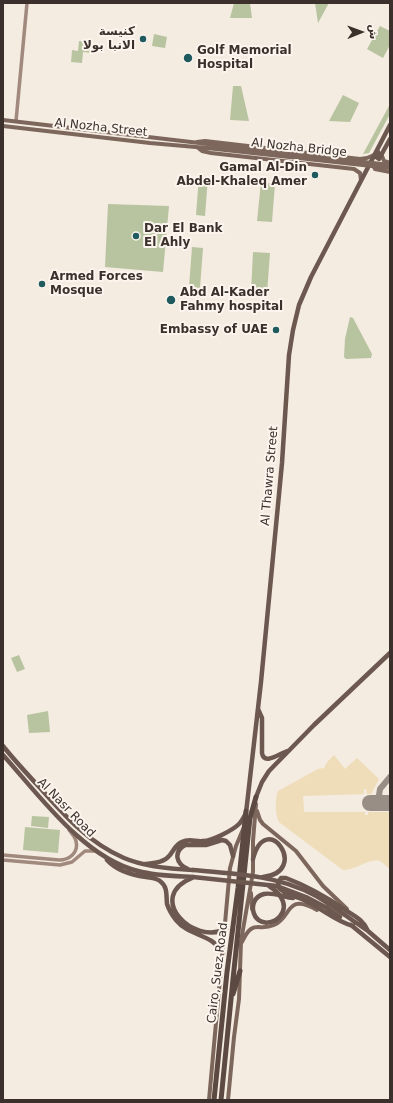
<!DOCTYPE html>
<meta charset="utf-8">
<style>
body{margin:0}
#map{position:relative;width:393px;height:1103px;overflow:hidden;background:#f4ebe1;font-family:"DejaVu Sans","Noto Naskh Arabic",sans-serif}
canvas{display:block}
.frame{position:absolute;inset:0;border:4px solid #3b302b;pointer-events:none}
.north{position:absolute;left:341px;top:12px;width:40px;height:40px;-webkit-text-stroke:3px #fbf5ee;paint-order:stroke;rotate:89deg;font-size:11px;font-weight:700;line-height:16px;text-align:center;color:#3b302b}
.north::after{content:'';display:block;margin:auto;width:14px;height:18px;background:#3b302b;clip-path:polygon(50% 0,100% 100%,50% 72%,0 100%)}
</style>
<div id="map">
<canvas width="393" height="1103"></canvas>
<div class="frame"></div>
<div class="north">ش</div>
</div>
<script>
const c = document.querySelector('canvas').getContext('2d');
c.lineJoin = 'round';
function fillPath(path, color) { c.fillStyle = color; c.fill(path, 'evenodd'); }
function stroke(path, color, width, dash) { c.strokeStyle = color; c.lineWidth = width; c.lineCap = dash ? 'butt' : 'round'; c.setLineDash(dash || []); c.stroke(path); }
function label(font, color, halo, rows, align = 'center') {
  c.font = font + ' "DejaVu Sans","Noto Naskh Arabic",sans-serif'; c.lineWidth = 4; c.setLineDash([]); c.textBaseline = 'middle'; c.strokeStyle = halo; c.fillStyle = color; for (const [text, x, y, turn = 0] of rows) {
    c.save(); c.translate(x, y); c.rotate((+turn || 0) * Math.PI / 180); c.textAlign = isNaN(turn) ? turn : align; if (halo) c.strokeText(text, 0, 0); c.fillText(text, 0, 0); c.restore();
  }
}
fillPath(new Path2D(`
 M234,3H250L252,18H230Z
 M315,3H329L318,23Z
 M380,26L390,31V45L383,58L367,49Z
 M154,34L167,37L165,48L152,46Z
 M79,41L93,43L92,53L83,52L82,63L71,62L72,50L78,51Z
 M233,86H241L249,121L230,120Z
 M343,95L359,103L350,122L329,121Z
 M390,104V114L369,153L363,154Z
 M199,176L208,177L205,216L196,215Z
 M261,182L275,184L272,222L257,221Z
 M108,204L169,206L163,272L105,267Z
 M192,247L203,248L200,288L189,287Z
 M253,252L270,253L267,293L251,292Z
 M350,317L353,318L372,354L371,358L346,359L344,357L345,339Z
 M19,655L25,669L17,672L11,658Z
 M48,711L50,732L29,733L27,715Z
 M32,816L49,817L48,828L31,826Z
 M25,827L60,830L58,853L23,850Z`), '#b8c4a0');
fillPath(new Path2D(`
 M334,755L345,769L357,758L379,779L371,794H367L366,789H364V794L303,796L304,812H365V815H368V812H390V869C387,867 383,863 380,861C371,857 354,871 343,870L279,822C275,814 275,799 278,791L318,769L324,768L328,761Z`), '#efdcb8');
stroke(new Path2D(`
 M385,803L379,795L380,789L390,777`), '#988e86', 6);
stroke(new Path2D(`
 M370,803H390`), '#988e86', 16);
stroke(new Path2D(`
 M16,121L27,3
 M3,855L59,860C69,860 79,853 76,841C75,837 72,834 69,830
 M3,860L60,865L72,862L85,851H96`), '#a18a7d', 3.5);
stroke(new Path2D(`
 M3,120L208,144
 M3,126L150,143L207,148
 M197,142L205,141L360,159L367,158L374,155
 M197,147L202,151L211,153L354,169L360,173L361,180
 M382,156L384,161L390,163
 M372,163L375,169L390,172
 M257,811L260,820L263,824L296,851L323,886L347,909
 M251,893L252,909
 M242,942C253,918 258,932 274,925C292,918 285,892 317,910
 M209,1100L230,868L236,846L244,827
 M228,1100L234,1037L239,999L241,941L253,872V841L256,804`), '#7d675c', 4);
stroke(new Path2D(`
 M378,152L376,157L379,159L390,139
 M258,709L262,718V753C264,766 280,753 288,751
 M3,746C15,761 29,776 42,790C66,817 89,843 124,858C145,867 170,869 193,870
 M3,755C39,795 84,858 138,871C156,876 175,876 193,877
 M256,797L262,782L269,771L314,725L390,653
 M253,859C266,808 311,872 263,877
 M107,860C117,871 131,875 146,877C151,878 156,878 160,881C168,887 166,895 167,904C169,910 172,915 176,920C190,937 210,933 223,952
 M145,864C154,863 164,863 170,855C174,850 176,844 182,842C189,838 196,842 203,841C212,841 233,830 239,824C242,821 244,817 246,813L261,682L282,463L289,355L293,330L299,305L311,277L390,125
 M188,869C176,864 173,852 185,845H206L222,840L226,841L230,845L233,856
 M192,878C145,897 193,946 226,929
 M329,904L368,931L390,950
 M327,908L340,917
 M276,920C253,932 244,899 264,894C272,892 284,897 293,898
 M351,925L390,957
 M353,926C334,921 318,905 299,898C292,895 285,894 279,888L278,882L281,878H286C307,886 325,896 344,909C354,916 363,919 368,931`), '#6c584f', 4.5);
stroke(new Path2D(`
 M233,994L240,971
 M214,1100L227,972L238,888L246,811
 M221,1100L233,979L250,818L256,797`), '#5c4a42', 5);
stroke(new Path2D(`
 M208,144L390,165
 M207,148L390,168`), '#7d675c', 4);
stroke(new Path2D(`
 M193,870C242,875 287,875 329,904
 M193,877L277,886L306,897L327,908
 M269,886C282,894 291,908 276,920`), '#6c584f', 4.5);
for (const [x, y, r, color] of [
 [143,39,4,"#1f5a5e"],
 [188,58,5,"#1f5a5e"],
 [315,175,4,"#1f5a5e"],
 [136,236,4,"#1f5a5e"],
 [42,284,4,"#1f5a5e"],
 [171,300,5,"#1f5a5e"],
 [276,330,4,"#1f5a5e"]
]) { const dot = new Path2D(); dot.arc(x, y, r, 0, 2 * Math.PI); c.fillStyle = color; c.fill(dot); stroke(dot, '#fbf5ee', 1.5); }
label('bold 12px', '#3b302b', '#fbf5ee', [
 ["كنيسة",135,32,"right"],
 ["الانبا بولا",135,46,"right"],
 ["Golf Memorial",197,51],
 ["Hospital",197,65],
 ["Gamal Al-Din",307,168,"right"],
 ["Abdel-Khaleq Amer",307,182,"right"],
 ["Dar El Bank",144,229],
 ["El Ahly",144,243],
 ["Armed Forces",50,277],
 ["Mosque",50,291],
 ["Abd Al-Kader",180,293],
 ["Fahmy hospital",180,307],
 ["Embassy of UAE",268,330,"right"]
], 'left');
label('12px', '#3b302b', '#fbf5ee', [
 ["Al Nozha Street",101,128,6],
 ["Al Nozha Bridge",299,148,6],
 ["Al Thawra Street",270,476,-85],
 ["Al Nasr Road",66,808,46],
 ["Cairo, Suez Road",218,973,-83]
]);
</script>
